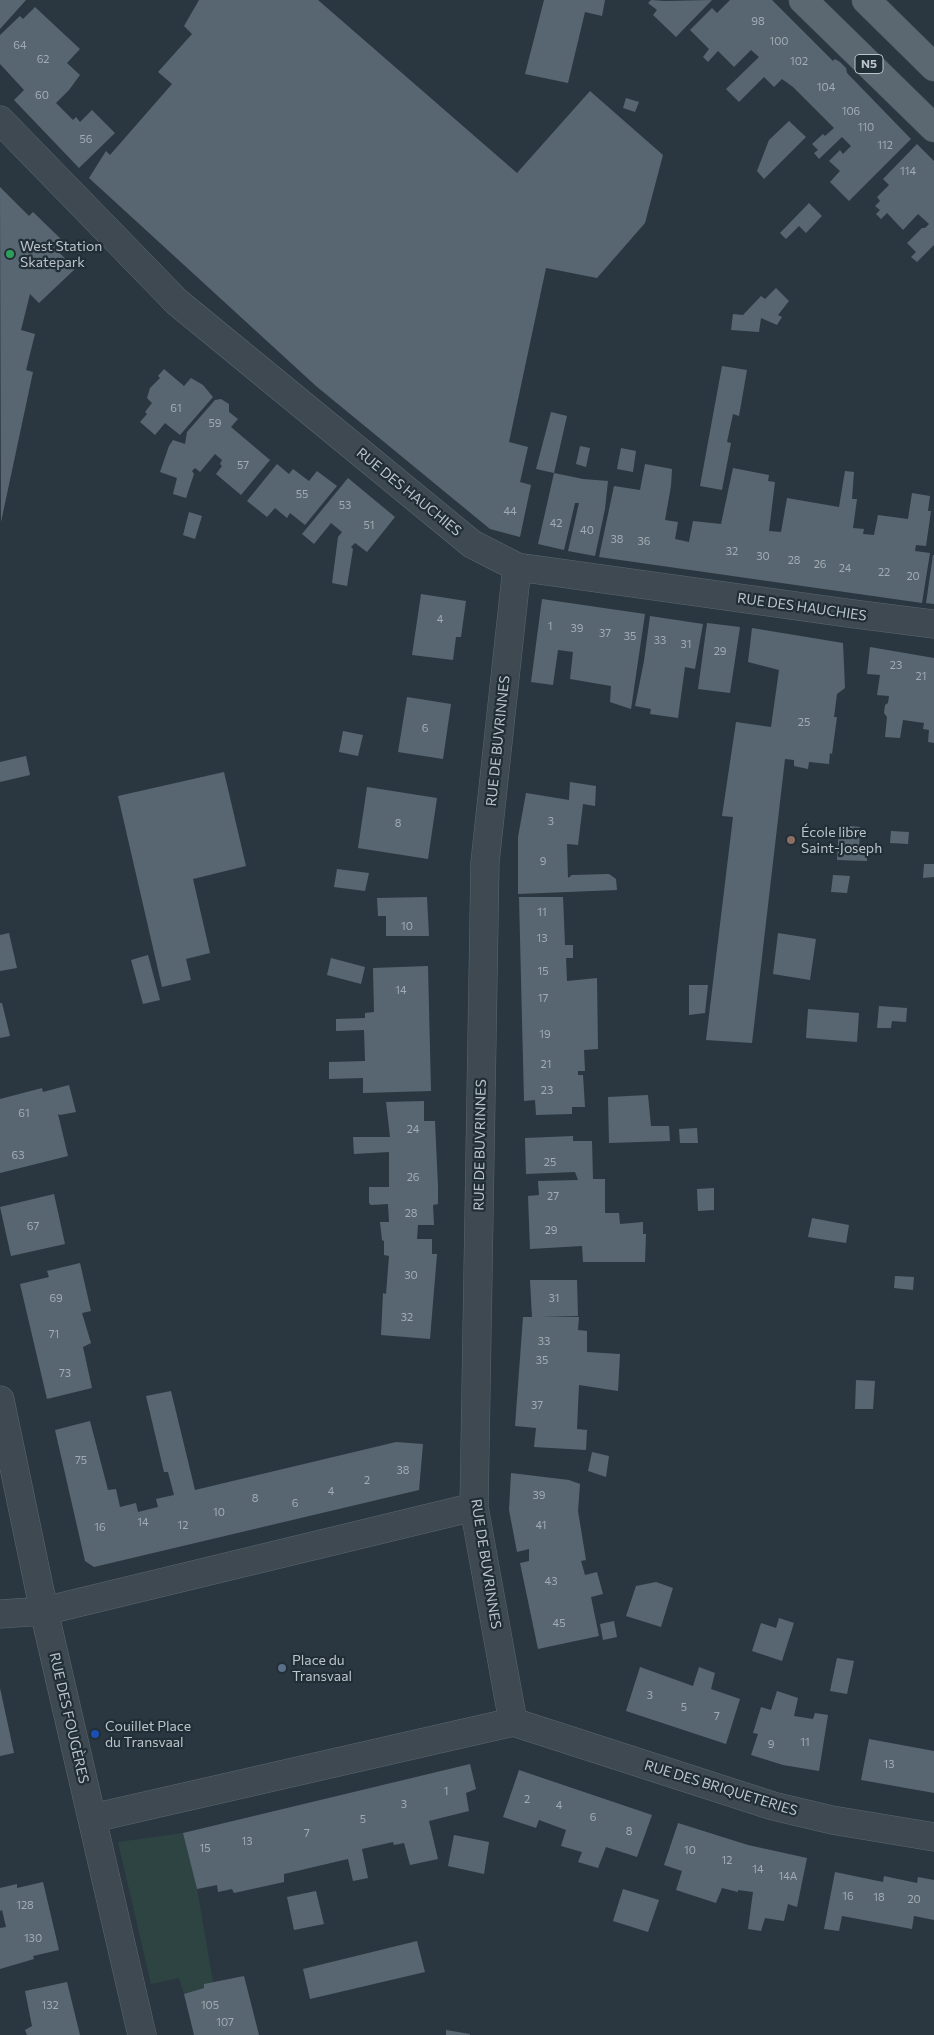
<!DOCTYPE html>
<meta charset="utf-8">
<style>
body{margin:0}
canvas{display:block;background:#2a3741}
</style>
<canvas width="934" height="2035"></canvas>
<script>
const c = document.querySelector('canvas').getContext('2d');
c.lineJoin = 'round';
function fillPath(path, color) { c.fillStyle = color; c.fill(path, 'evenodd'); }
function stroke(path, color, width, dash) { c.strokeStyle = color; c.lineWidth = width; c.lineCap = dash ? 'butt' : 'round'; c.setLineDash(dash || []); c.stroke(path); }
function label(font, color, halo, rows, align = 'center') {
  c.font = font + ' Commissioner,sans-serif'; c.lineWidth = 4.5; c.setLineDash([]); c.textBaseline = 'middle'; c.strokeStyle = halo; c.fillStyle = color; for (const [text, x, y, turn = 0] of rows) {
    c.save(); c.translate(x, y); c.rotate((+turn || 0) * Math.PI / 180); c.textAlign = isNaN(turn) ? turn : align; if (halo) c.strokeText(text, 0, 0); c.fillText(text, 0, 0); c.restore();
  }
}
fillPath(new Path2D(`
 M183,1833L197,1889L213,1982L204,1984V1988L184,1994L179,1978L151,1984L118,1842Z`), '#2d4442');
fillPath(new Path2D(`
 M0,0H26L0,29Z
 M199,0H318L517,173L590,91L663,155L645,223L597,278L546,268L509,442L528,447L520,482L531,485L520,537L490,529L316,386L89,178L106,151L110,155L172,84L158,72L192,34L184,26Z
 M544,0H605L602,16L585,12L568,83L525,74Z
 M651,0L665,1L712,0L676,37L653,15L657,10L648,3Z
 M730,0H772L833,61L835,59L840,62L846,68L847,73L911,139L849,201L830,182L840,171L829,161L840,150L843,154L851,146L842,137L819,159L814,153L818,150L812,144L823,134L825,136L834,128L793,87L782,79L774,87L764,77L739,102L726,89L759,57L751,50L734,67L718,51L708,62L703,57L709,49L690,30L712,8L717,13Z
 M35,7L80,49L67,63L80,75L69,90L56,103L73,120L76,117L80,122L92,110L115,133L79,168L14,100L24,90L0,64V35L20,16L23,19Z
 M626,98L639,102L635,112L623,108Z
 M789,121L806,137L764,179L757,171L769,140Z
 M917,144L934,161V245L917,262L911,257L916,252L907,243L922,228H925L929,224L918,214L903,230L887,213L881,219L876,214L880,210L875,206L880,201L877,197L889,185L883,179Z
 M0,187L29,216L33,212L62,240L54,247L75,269L39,303L30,294L21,330L35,334L26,370L33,372L1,522Z
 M809,203L822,216L806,233L799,226L786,239L780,233Z
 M776,288L789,301L778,315L782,317L777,325L761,318L759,332L731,330L733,314L743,315L761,296L765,299Z
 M722,366L747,370L739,416L733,414L727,442L731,443L722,490L700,486Z
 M164,369L184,386L191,378L203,385L213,397L180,435L165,423L155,435L140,422L147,414L145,412L152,403L147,398L150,388L160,378L158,376Z
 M221,399L229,404V412L238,419L231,427L270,460L241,495L216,474L222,466L220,464L222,460L215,454L200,472L195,468L192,471L194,474L186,498L173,494L177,478L160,472L169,446L173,440L185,444L187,432L215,400Z
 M551,412L567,416L554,473L536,469Z
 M580,446L590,448L586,467L576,464Z
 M621,448L636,451L633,472L617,469Z
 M277,464L289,474L293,469L309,481L317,471L337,486L305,525L290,513L287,518L275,508L267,517L247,501Z
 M645,464L672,469L671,486L665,520L678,522L675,539L689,542L693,521L721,524L733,468L769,475L768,481L775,482L769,531L781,532L787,498L839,507L845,471L854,472L852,499H857L853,528L864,529L863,534L874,535L878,515L908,519L912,493L930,496L928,511H931L926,546L916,545L915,551L930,553L922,603L599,557L614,486L640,490Z
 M554,473L583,479L608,481L605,509L595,556L568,551L579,503H575L564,550L538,544Z
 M348,478L395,517L367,552L355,543L351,547L353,549L347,586L332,583L338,537L342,532L331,523L314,544L302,534Z
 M189,512L202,516L195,539L183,535Z
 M933,555H934V604L926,603Z
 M421,594L466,601L461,637H456L453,660L412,655Z
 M542,599L645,614L631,709L610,702L611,686L570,679L573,652L558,650L553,685L531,682Z
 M650,616L703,624L695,669L685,667L678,718L650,714L651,709L635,706L644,661Z
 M707,623L740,627L730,693L698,689Z
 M752,628L843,643L845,688L837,694L834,717H837L832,754L830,753L829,764L809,762L808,769L794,766V760L785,759L752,1043L706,1040L733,817L722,816L736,722L771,727L779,670L748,662Z
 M870,647L934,658V743L928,742L929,730L923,729L924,723L903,720L900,738L885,737L887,717L884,713L885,705L888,703L889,696L877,695L880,675L867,674Z
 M407,697L451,704L443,759L398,752Z
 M343,731L363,735L358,756L339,752Z
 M26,756L30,775L0,782V762Z
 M224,772L246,866L193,879L210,953L186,959L191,980L162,987L118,796Z
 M570,782L596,786L595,806L583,804L578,845L567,844L568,878L572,875L609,874L616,879L617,890L518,894V837L526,793L569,800Z
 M367,787L437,798L428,859L358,848Z
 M839,825L860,827L859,851H867V861L837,860Z
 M891,831L909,832L908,844L890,843Z
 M924,864H934V877L923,878Z
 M337,869L369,873L365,891L334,887Z
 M833,875L850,876L847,893L831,892Z
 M427,897L429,936H386V916H378L377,898Z
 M519,897H563L565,945H573V958H566L567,981L597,978L598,1049L584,1050L585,1071H578V1075H583L585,1107H572V1114L536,1115L535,1100L524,1101Z
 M9,933L17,968L0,971V935Z
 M778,933L816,939L810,980L773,974Z
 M148,955L160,1000L143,1004L131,960Z
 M331,958L365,967L361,984L327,975Z
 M428,966L431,1091L363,1093V1078L329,1079V1062L365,1061L364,1030L336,1031V1019L365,1018V1013L374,1012L373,968Z
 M689,985H708L705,1013L689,1015Z
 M0,1003H2L10,1036L0,1038Z
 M879,1006L907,1008L906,1022L892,1021L891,1028H877Z
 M808,1009L859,1013L857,1042L806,1038Z
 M69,1085L76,1112L60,1115L58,1114L68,1156L0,1173V1099L42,1088L43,1092Z
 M648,1095L651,1126H669L670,1141L609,1143L608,1097Z
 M424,1101V1121H435L438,1187V1204L433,1205L434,1225H418L417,1239H432V1254H437L430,1339L381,1335L383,1293L386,1294L389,1256L384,1255V1241L382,1240L380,1222H389L388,1204L371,1205L369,1203V1187H389V1152L354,1154L353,1137H390L386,1102Z
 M697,1128L698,1143H680L679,1129Z
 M573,1136V1141H592L593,1179H605V1213H619L620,1224L643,1222V1234H646L645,1262H583L582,1246L530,1249L528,1196L539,1195L538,1181L578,1180L575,1172L526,1174L525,1138Z
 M714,1188V1210L698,1211L697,1189Z
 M54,1194L65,1244L11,1256L0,1207Z
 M812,1218L849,1225L846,1243L808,1237Z
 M80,1263L91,1311L82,1313L91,1343L83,1347L92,1388L47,1399L20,1284L49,1277L47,1271Z
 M895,1276L914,1277L913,1290L894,1288Z
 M530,1280H577L578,1316L540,1317H579L578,1330L587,1331V1352L620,1354L618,1391L579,1385L577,1429L587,1430L586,1450L534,1447L536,1428L515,1426L523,1317H532Z
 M856,1380L875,1381L873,1409H855Z
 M171,1391L195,1490L396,1442L423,1444L419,1490L94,1567L85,1561L55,1430L90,1421L108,1490L116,1489L120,1507L136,1503L138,1512L158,1507L156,1499L174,1495L168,1472H164L146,1396Z
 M592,1452L609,1456L606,1477L588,1471Z
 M511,1473L569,1480L580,1484L578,1511L586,1560L581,1561L585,1575L597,1572L603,1594L591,1597L599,1636L538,1649L520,1563L529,1561V1549L517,1552L509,1510Z
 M656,1582L673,1588L661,1627L626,1616L636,1586Z
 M779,1618L794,1623L782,1661L752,1651L761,1623L776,1628Z
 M614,1621L617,1637L603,1640L600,1624Z
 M837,1658L854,1661L847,1694L830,1691Z
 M640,1667L693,1686L699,1667L715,1673L711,1689L740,1699L726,1744L626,1711Z
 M0,1688L14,1753L0,1756Z
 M777,1691L798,1698L794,1716L813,1719L815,1713L828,1715L819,1771L783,1765L751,1755L758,1734L753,1733L761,1707L771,1710Z
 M869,1739L934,1751V1793L861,1780Z
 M470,1764L476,1789L466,1793L469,1811L429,1821L438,1859L410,1865L404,1843L394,1845L393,1842L362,1849L368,1878L353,1881L348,1859L284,1874V1882L234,1893L232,1889L218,1892L217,1885L197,1889L183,1833Z
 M519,1770L652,1815L637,1857L606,1847L598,1868L578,1862L582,1852L561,1846L566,1830L539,1820L536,1828L503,1817Z
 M678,1823L748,1845L807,1858L797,1907L788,1904L784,1921L765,1918L761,1931L748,1929L753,1892L738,1890V1892L722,1888L716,1903L676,1890L682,1871L664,1865Z
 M454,1835L489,1842L484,1874L448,1866Z
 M835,1872L883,1882L884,1876L917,1883L918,1877L934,1880V1920L914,1916L912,1929L842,1916L839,1931L824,1929Z
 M43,1882L59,1950L33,1956L34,1959L0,1969V1928L6,1927L2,1910L0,1911V1888L17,1884V1888Z
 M623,1889L659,1900L648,1932L613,1921Z
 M316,1891L324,1924L294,1930L287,1897Z
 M417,1941L425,1972L310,1999L303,1969Z
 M244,1976L259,2035H194L184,1994L204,1988V1984Z
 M67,1982L80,2035H27L25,2030L32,2026L25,1991Z
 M446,2030L470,2034V2035H446Z`), '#586671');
const minor = new Path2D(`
 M0,120L177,302L472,544L517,567L847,613L934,624
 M0,1400L44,1611L142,2035
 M0,1614L44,1611L474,1507
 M513,1722L474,1507L485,862L517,567
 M513,1722L773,1806L832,1820L934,1837
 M93,1818L513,1722`);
const major = new Path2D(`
 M803,0L934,128
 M866,0L934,67`);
stroke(minor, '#5c666e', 29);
stroke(major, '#47525a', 29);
stroke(minor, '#3e4951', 28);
stroke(major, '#5c6871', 28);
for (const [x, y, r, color] of [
 [10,254,5,"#2e9e5b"],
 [791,840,5,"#8d6e63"],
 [282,1668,5,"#5c6f8a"],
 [95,1734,5,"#1a4fb4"]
]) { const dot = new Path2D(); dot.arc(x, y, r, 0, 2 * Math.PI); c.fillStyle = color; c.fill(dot); stroke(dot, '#222e36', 2); }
label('11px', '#a2acb4', null, [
 ["98",758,21],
 ["100",779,41],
 ["64",20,45],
 ["62",43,59],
 ["102",799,61],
 ["104",826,87],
 ["60",42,95],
 ["106",851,111],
 ["110",866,127],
 ["56",86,139],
 ["112",885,145],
 ["114",908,171],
 ["61",176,408],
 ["59",215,423],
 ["57",243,465],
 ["55",302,494],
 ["53",345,505],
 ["44",510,511],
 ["42",556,523],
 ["51",369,525],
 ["40",587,530],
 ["38",617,539],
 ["36",644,541],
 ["32",732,551],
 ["30",763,556],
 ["28",794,560],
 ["26",820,564],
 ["24",845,568],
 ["22",884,572],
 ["20",913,576],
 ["4",440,619],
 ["1",550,626],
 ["39",577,628],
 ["37",605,633],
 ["35",630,636],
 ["33",660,640],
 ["31",686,644],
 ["29",720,651],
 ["23",896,665],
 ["21",921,676],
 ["25",804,722],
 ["6",425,728],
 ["3",551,821],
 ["8",398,823],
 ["9",543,861],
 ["11",542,912],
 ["10",407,926],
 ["13",542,938],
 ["15",543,971],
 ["14",401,990],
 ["17",543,998],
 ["19",545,1034],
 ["21",546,1064],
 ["23",547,1090],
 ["61",24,1113],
 ["24",413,1129],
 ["63",18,1155],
 ["25",550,1162],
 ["26",413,1177],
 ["27",553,1196],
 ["28",411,1213],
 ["67",33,1226],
 ["29",551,1230],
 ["30",411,1275],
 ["69",56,1298],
 ["31",554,1298],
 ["32",407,1317],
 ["71",54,1334],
 ["33",544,1341],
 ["35",542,1360],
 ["73",65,1373],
 ["37",537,1405],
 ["75",81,1460],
 ["38",403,1470],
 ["2",367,1480],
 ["4",331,1491],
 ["39",539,1495],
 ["8",255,1498],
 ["6",295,1503],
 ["10",219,1512],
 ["14",143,1522],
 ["12",183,1525],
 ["41",541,1525],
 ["16",100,1527],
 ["43",551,1581],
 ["45",559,1623],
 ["3",650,1695],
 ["5",684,1707],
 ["7",717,1716],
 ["11",805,1742],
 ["9",771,1744],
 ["13",889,1764],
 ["1",446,1791],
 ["2",527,1799],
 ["3",404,1804],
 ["4",559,1805],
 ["6",593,1817],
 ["5",363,1819],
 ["8",629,1831],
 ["7",307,1833],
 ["13",247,1841],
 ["15",205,1848],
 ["10",690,1850],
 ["12",727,1860],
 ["14",758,1869],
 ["14A",788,1876],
 ["16",848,1896],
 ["18",879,1897],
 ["20",914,1899],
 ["128",25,1905],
 ["130",33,1938],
 ["132",50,2005],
 ["105",210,2005],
 ["107",225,2022]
]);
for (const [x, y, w] of [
 [869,64,28]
]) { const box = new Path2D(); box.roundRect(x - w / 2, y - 9.5, w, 19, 4); c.fillStyle = '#222e36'; c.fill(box); stroke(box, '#bbc3cb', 1); }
label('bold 12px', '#bbc3cb', null, [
 ["N5",869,64]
]);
label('14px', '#bbc3cb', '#222e36', [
 ["West Station",20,246],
 ["Skatepark",20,262],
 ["École libre",801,832],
 ["Saint-Joseph",801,848],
 ["Place du",292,1660],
 ["Transvaal",292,1676],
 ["Couillet Place",105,1726],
 ["du Transvaal",105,1742]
], 'left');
label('14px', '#bbc3cb', '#222e36', [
 ["RUE DES HAUCHIES",409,492,39],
 ["RUE DES HAUCHIES",802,607,8],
 ["RUE DE BUVRINNES",498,741,-84],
 ["RUE DE BUVRINNES",480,1145,-89],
 ["RUE DE BUVRINNES",486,1564,81],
 ["RUE DES FOUGÈRES",69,1718,77],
 ["RUE DES BRIQUETERIES",721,1788,17]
]);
</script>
